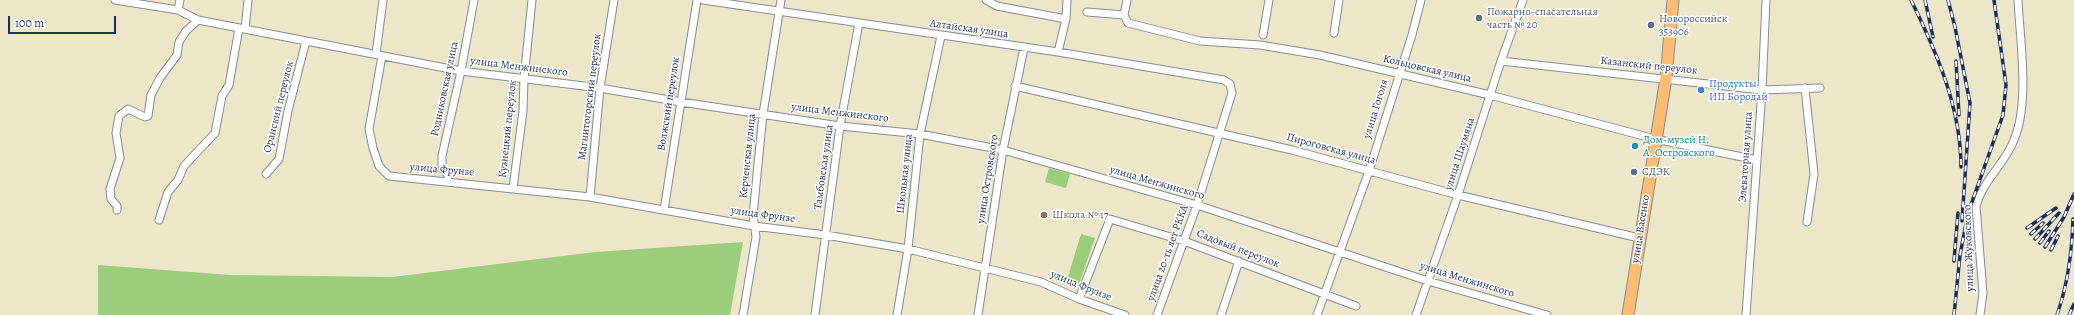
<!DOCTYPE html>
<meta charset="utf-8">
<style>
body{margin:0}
#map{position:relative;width:2074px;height:315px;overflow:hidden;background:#ede7ca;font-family:Alegreya,serif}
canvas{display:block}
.scale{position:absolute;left:8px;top:16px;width:108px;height:18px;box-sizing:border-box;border:2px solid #1b2f5e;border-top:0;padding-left:5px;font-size:12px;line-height:14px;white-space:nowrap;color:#1b2f5e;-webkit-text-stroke:3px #fff;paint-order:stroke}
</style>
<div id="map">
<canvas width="2074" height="315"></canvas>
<div class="scale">100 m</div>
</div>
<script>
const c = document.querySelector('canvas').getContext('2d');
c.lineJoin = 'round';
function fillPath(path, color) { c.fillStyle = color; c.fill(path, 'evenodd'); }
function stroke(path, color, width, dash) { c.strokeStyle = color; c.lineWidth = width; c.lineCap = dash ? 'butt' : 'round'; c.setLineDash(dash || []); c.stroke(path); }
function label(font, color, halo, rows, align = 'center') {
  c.font = font + ' Alegreya,serif'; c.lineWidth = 3; c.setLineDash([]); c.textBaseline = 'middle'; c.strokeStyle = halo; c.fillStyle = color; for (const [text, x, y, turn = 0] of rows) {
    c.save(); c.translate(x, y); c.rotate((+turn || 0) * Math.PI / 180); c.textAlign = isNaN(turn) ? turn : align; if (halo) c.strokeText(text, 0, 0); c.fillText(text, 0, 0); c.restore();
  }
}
fillPath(new Path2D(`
 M1049,168L1070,174L1066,188L1045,182Z
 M1081,234L1095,238L1079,284L1067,280Z
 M743,242L730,315H98V265L231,275L392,277L595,252Z`), '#9bcd7d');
const street = new Path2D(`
 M115,0L178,10L198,20L461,71L600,88L681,102L840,126L920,134L1003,150L1197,205L1428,281L1547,315
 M703,0L1058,52L1224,80L1230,84L1232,93L1197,205L1157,315
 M986,0L997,6L1066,19
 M178,10L180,0
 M1087,12L1124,15L1128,23L1200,41L1260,45L1320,55L1490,95L1655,139L1757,160
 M1124,15L1127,0
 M245,29L248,0
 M1334,33L1339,0
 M1263,35L1269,0
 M1058,52L1066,19L1067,0
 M376,54L383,0
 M382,56L369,129L373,148L379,166L389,176L590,197L754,226L826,235L908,249L1041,282L1079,299L1125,315
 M1501,61L1762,90L1820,88
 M1015,86L1292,150L1458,195L1639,238
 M1805,88L1814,174L1807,222
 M266,174L279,159L288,111L306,41
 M448,181V175L442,168V156L461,71L474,0
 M513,188L523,111L524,79L532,0
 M590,197L600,88L614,0
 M117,210V206L111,199L110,189L120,158L116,133L119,116L128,109L145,117L148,116L151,95L160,78L177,55L179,42L186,31L198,20
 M664,210L697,0
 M159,220L168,192L178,180L184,166L215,133L222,96L229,85L239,28
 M1079,299L1110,219L1184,241L1356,306
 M743,315L756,237L753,215L763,114L781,0
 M815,315L840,126L859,23
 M897,315L908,249L920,134L941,36
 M978,315L1003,150L1024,48
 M1221,315L1239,261
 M1317,315L1369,171L1412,35L1421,0
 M1416,315L1458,195L1501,61L1523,0
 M1746,315L1762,90L1766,0
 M1980,315L1983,293L1976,206C1983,180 2005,164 2014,140C2030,102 2020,41 2018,0`);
const primary = new Path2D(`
 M1628,315L1666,78L1673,0`);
stroke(street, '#848b94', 9);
stroke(primary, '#848b94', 13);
stroke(street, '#fff', 7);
stroke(primary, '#fdbc70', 11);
const rail = new Path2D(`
 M1911,0C1937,53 1961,108 1961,167
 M1925,0L1933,37
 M1948,0L1955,27L1970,103L1962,221
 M1956,61L1959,115
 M2027,228L2056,208
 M2031,234L2043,223
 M2035,239L2059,213
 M2040,243L2049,231
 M2045,247L2064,217L2074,194
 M2051,250L2058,236
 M1954,261L1958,213
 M1954,315L1960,255L1968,213L2003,115L2006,85L1994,0
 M2057,315C2068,284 2072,252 2073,219
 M2069,315L2074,304`);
stroke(rail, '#1b2f5e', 3.5);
stroke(rail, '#fff', 2, [6]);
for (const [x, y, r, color] of [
 [1479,18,4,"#5c6f8a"],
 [1651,25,4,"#5c6f8a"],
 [1701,90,4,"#3f7fe0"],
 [1635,146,4,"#0f9aa8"],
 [1634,172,4,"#5c6f8a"],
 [1044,215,4,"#8d6e63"]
]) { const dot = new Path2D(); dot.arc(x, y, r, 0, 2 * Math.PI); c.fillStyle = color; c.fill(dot); stroke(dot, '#fff', 1.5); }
label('11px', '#4e5e75', '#fff', [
 ["Пожарно-спасательная",1487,12],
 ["часть № 20",1487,25],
 ["Новороссийск",1659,19],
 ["353906",1659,32],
 ["СДЭК",1642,172]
], 'left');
label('11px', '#1b2f5e', '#fff', [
 ["Алтайская улица",969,29,8],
 ["Казанский переулок",1649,66,6],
 ["улица Менжинского",519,67,7],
 ["Кольцовская улица",1427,69,13],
 ["Родниковская улица",445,89,-78],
 ["Магнитогорский переулок",590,97,-83],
 ["Волжский переулок",669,104,-81],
 ["Оранский переулок",279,107,-76],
 ["улица Гоголя",1376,109,-73],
 ["улица Менжинского",840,113,7],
 ["Кузнецкий переулок",508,129,-84],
 ["Пироговская улица",1331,149,15],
 ["улица Шаумяна",1460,154,-72],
 ["Керченская улица",748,156,-84],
 ["Элеваторная улица",1746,157,-86],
 ["Тамбовская улица",824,167,-82],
 ["улица Фрунзе",442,170,5],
 ["Школьная улица",905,174,-84],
 ["улица Островского",988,179,-81],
 ["улица Менжинского",1157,183,16],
 ["улица Фрунзе",763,215,8],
 ["улица Васенко",1641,229,-81],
 ["улица Жуковского",1969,248,-92],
 ["Садовый переулок",1238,249,21],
 ["улица 20-ть лет РККА",1168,253,-70],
 ["улица Менжинского",1467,280,17],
 ["улица Фрунзе",1081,286,22]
]);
label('11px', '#366cbe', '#fff', [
 ["Продукты",1709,84],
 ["ИП Бородай",1709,97]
], 'left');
label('11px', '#0d838f', '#fff', [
 ["Дом-музей Н.",1643,140],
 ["А. Островского",1643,153]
], 'left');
label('11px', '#785e54', '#fff', [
 ["Школа № 17",1052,215]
], 'left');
</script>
